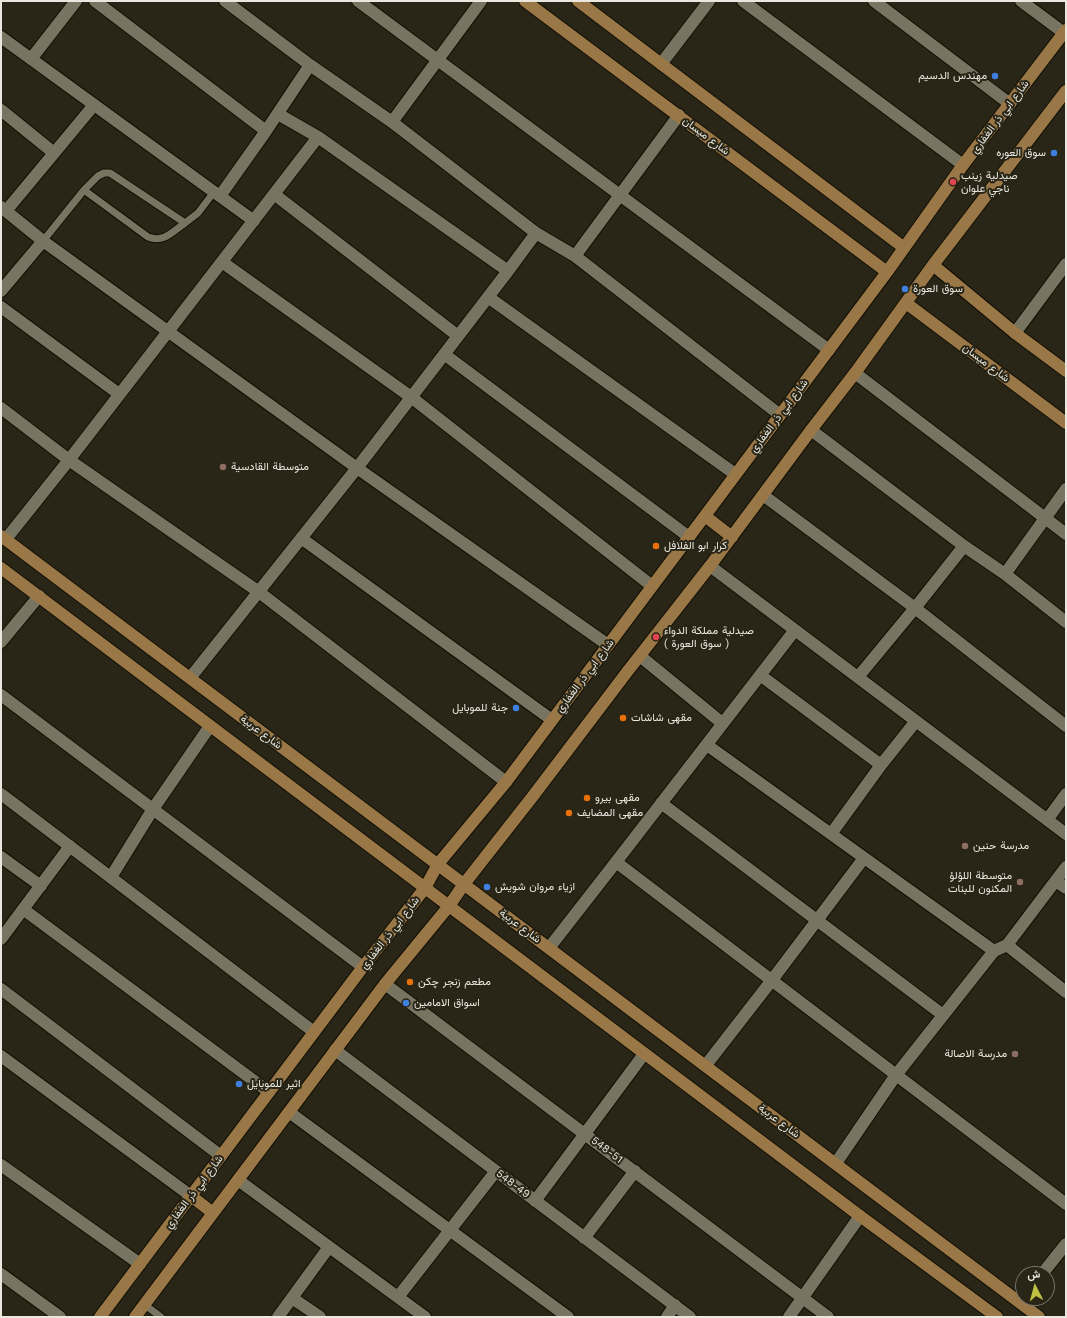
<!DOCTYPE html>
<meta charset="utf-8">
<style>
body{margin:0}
#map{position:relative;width:1067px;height:1318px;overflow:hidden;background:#292617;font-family:"Work Sans",Vazirmatn,sans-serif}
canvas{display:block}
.frame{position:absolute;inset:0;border:2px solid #e9e7de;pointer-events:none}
.north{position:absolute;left:1015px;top:1266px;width:40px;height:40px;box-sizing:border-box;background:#292617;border:1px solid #767367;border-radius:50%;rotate:354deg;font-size:11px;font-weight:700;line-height:16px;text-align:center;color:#e9e7de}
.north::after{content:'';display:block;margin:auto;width:14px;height:18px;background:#bebf42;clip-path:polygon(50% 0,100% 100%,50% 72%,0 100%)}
</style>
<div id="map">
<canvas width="1067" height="1318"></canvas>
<div class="frame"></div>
<div class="north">ش</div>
</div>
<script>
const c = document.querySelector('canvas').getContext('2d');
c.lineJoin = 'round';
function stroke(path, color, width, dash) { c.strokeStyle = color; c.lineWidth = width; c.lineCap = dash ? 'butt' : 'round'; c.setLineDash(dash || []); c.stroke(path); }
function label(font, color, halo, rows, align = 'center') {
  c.font = font + ' "Work Sans",Vazirmatn,sans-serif'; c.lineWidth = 4; c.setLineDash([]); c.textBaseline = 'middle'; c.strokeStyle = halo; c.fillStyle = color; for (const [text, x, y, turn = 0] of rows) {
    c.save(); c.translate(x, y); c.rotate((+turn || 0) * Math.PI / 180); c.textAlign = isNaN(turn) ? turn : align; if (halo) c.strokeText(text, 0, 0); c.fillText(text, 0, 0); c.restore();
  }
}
const lane = new Path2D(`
 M84,190L148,237C164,243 172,232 185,223
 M43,241L84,190L98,176L104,173H110L185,223L198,213L214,192
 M145,1305L161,1317`);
const street = new Path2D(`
 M95,1L266,131
 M225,1L310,65L392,122L536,233L575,256L780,415
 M358,1L829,350
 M743,1L963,165
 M874,1L1010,104
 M1021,1L1064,33
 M1,37L254,221
 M31,59L76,1
 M661,64L709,1
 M1,110L54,153
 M278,114L318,137L508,271
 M392,122L481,1
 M274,194L458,336
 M220,196L266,131L310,65
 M1,207L43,241L357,468L608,645
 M6,211L94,105
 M575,256L679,115
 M222,262L411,397L652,586
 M1,291L43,241
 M488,297L735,474
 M1,307L119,394
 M1015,333L1066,264
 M444,354L689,537
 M855,373L1066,534
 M1,408L69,460L259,592L506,782
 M811,430L964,546L1005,574L1066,622
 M763,495L915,608L1066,726
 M301,538L552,720
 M6,539L69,460L318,137
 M710,566L1066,834
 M1005,574L1066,489
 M1,642L39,596
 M640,656L722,723
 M760,675L881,765
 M858,677L915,608L964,546
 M190,678L357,468L508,271L536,233
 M1,695L363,967
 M707,745L994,951
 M1,794L314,1032
 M661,803L943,1015
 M1047,820L1066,794
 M831,834L881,765L916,721
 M1,857L41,886
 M616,862L1066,1204
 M111,877L153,809L210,726
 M1056,881L1066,888
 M23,909L269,1092
 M1,939L70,846
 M1007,945L1066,992
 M549,948L616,862L795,630
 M385,984L828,1317
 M1,989L221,1156
 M335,1050L690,1317
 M1,1056L191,1196
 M706,1065L772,980L864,858
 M289,1112L568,1317
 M836,1163L896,1075L994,951L1007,945L1066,867
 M1,1165L140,1264
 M238,1180L425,1317
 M535,1201L644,1054
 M584,1238L635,1171
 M1,1274L60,1317
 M1042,1274L1066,1244
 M398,1297L496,1171
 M292,1298L320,1317
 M278,1317L329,1247
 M667,1317L675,1305
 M789,1317L860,1216`);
const secondary = new Path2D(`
 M525,1L887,272
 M578,1L903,247
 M933,265L1015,333L1066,371
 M906,303L1066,423
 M705,516L732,537
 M1,536L1039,1317
 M1,568L860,1216L997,1317
 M191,1196L213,1213
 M100,1317L363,967L425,888L438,864L506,782L887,272L963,165L1066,30
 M135,1317L385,984L449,906L464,884L533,796L627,672L710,566L811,430L855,373L933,265L1066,91`);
stroke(lane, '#120f03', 9);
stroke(street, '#120f03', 14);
stroke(secondary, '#120f03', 14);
stroke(lane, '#777462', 7);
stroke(street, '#777462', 12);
stroke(secondary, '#9a7747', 12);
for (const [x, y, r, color] of [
 [995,76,4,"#3f7fe0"],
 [1054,153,4,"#3f7fe0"],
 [953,182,4,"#e0444e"],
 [905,289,4,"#3f7fe0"],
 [223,467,4,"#8d6e63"],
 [656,546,4,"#e8710a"],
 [656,637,4,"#e0444e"],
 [516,708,4,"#3f7fe0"],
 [623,718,4,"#e8710a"],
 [587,798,4,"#e8710a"],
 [569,813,4,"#e8710a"],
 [965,846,4,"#8d6e63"],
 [1020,882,4,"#8d6e63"],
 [487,887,4,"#3f7fe0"],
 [410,982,4,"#e8710a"],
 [406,1003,4,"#3f7fe0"],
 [1015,1054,4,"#8d6e63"],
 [239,1084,4,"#3f7fe0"]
]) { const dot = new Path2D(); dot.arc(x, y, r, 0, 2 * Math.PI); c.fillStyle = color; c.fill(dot); stroke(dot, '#292617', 1.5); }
label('11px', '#e9e7de', '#292617', [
 ["مهندس الدسيم",987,76,"right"],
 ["سوق العوره",1046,153,"right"],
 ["صيدلية زينب",961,176],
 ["ناجي علوان",961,189],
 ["سوق العورة",913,289],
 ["متوسطة القادسية",231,467],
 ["كرار ابو الفلافل",664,546],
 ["صيدلية مملكة الدواء",664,631],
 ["( سوق العورة )",664,644],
 ["جنة للموبايل",508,708,"right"],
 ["مقهى شاشات",631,718],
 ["مقهى بيرو",595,798],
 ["مقهى المضايف",577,813],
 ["مدرسة حنين",973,846],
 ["متوسطة اللؤلؤ",1012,876,"right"],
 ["المكنون للبنات",1012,889,"right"],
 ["ازياء مروان شويش",495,887],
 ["مطعم زنجر چكن",418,982],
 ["اسواق الامامين",414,1003],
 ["مدرسة الاصالة",1007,1054,"right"],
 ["اثير للموبايل",247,1084]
], 'left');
label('11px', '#e9e7de', '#292617', [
 ["شارع ابي ذر الغفاري",1000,117,-53],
 ["شارع ميسان",706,136,37],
 ["شارع ميسان",986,363,37],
 ["شارع ابي ذر الغفاري",779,416,-53],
 ["شارع ابي ذر الغفاري",585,676,-53],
 ["شارع عربية",261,732,37],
 ["شارع عربية",520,926,37],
 ["شارع ابي ذر الغفاري",390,933,-52],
 ["شارع عربية",779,1121,37],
 ["548-51",607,1150,37],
 ["548-49",513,1184,37],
 ["شارع ابي ذر الغفاري",194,1192,-53]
]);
</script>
